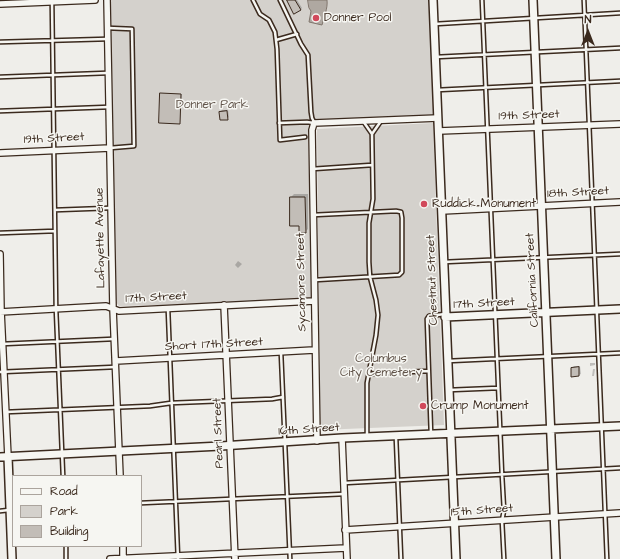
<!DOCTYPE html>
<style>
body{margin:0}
#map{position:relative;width:620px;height:559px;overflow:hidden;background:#efeeea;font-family:"Architects Daughter",sans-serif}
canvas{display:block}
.legend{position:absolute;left:12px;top:475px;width:130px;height:72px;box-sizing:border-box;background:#f6f6f2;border:1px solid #aba49d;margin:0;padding:5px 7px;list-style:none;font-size:12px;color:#3b2a1e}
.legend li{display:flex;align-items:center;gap:8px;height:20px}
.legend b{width:20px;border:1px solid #aba49d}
.north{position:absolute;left:568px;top:12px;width:40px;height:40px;-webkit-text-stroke:3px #f6f6f2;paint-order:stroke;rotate:0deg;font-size:11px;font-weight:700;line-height:16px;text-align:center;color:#3b2a1e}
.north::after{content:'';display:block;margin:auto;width:14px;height:18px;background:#3b2a1e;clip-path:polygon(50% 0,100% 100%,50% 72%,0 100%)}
</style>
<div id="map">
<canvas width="620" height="559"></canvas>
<ul class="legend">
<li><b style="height:5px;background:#f6f6f2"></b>Road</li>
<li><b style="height:11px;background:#d4d1cc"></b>Park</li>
<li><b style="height:11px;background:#c2bdb7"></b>Building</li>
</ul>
<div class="north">N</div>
</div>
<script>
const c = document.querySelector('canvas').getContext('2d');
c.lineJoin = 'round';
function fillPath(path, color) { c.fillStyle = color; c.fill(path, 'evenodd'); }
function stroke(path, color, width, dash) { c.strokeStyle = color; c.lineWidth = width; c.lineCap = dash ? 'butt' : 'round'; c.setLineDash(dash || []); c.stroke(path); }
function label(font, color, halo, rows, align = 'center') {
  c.font = font + ' "Architects Daughter",sans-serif'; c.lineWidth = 3; c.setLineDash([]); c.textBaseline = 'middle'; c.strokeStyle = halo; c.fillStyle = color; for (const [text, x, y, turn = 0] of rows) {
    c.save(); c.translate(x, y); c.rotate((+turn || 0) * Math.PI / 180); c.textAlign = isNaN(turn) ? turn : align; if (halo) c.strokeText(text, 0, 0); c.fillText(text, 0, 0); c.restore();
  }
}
fillPath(new Path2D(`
 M108,0H433L438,118L314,123V301L119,306L113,299Z
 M433,123L444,425L320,430L317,129Z`), '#d4d1cc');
const water = new Path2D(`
 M308,0H327C328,8 324,17 322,25L309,22L311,11L309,8Z`);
fillPath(water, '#afa8a1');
stroke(water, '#81766d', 1);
fillPath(new Path2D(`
 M288,0H297L302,8L300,10Z
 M161,93L182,94L180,123Z
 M222,110H228L229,117L227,119L220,112Z
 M294,194H308V229L305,232L300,225L291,197Z
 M238,261L242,264L238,268L235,265Z
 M590,363H595V365L590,366Z
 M574,366H580L581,374L579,375L572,368Z
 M593,369H595L594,376H592Z`), '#0003');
const building = new Path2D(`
 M287,0H295L301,10L294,14Z
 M160,93L181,94L180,124L159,123Z
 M227,111L228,120H220L219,112Z
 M290,197H305L306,233H299V226H290Z
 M579,367V376L571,377V368Z`);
fillPath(building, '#c2bdb7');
stroke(building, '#3b2a1e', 1);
const service = new Path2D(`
 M253,0L260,14L269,20L275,32L277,49L280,140L305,137
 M280,0L301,44L308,55L311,112L312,118L314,122
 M482,0L502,475L504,510L502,521L504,559
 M584,0L607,559
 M52,2L56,309L63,476
 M435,24L620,13
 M108,28L132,29L134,146L110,148
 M276,40L297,34
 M0,42L107,39
 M436,57L620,48
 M0,77L107,73
 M437,90L620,81
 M0,111L109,107
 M363,121L372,134
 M279,123L307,122L314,123
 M312,169L372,165
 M55,210L110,208
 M313,215L396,211L401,212L402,218V272L399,275L315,280
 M0,233L55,231
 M444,262L620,254
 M168,310L178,559
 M2,344L113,339
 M281,353L290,559
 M448,361L620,353
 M0,372L115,367
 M369,374L428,371
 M449,390L498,388
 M6,412L150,406L171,403L272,399L283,397
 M431,434L427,319L429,316L445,314
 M367,437V383L376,335L378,315L376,300L370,277L369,262V223L373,199L372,134L381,121
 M396,438L401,559
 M344,483L620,468
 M141,503L344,494
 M0,511L9,510
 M66,546V559`);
const minor = new Path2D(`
 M107,0L113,309L120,476
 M0,4L95,0
 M439,131L620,124
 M0,153L110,148
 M442,211L620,202
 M0,254L1,311L8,457
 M224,305L235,559
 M0,312L106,306L119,311L314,301
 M116,361L314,350
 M342,438L347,559
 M317,441L312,130L314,123L438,118
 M345,530L620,513
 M123,546V559
 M110,559L346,548`);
const tertiary = new Path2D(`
 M433,0L456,559
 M533,0L556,559
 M445,317L620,309
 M0,457L221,446L342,438L620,426
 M8,457L12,559`);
stroke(service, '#3b2a1e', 5.5);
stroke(minor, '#3b2a1e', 8);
stroke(tertiary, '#3b2a1e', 10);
stroke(service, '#f6f6f2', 2.5);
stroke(minor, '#f6f6f2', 5.5);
stroke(tertiary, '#f6f6f2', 7);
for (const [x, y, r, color] of [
 [316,18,4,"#d1495b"],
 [424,204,4,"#d1495b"],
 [423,406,4,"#d1495b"]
]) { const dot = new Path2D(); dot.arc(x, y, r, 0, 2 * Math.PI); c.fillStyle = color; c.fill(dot); stroke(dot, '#f6f6f2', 1.5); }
label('12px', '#3b2a1e', '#f6f6f2', [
 ["Donner Pool",324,18],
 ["Ruddick Monument",432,204],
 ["Crump Monument",431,406]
], 'left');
label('12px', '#61544a', '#f6f6f2', [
 ["Donner Park",212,105],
 ["Columbus",381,359],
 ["City Cemetery",381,373]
]);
label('12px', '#3b2a1e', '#f6f6f2', [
 ["19th Street",529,116,-2],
 ["19th Street",54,139,-3],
 ["18th Street",578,193,-3],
 ["Lafayette Avenue",101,238,-91],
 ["Chestnut Street",433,280,-92],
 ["California Street",533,280,-93],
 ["Sycamore Street",302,282,-91],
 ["17th Street",156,298,-3],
 ["17th Street",484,304,-3],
 ["Short 17th Street",214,345,-3],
 ["16th Street",309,430,-4],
 ["Pearl Street",219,433,-92],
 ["15th Street",482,511,-4]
]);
</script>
